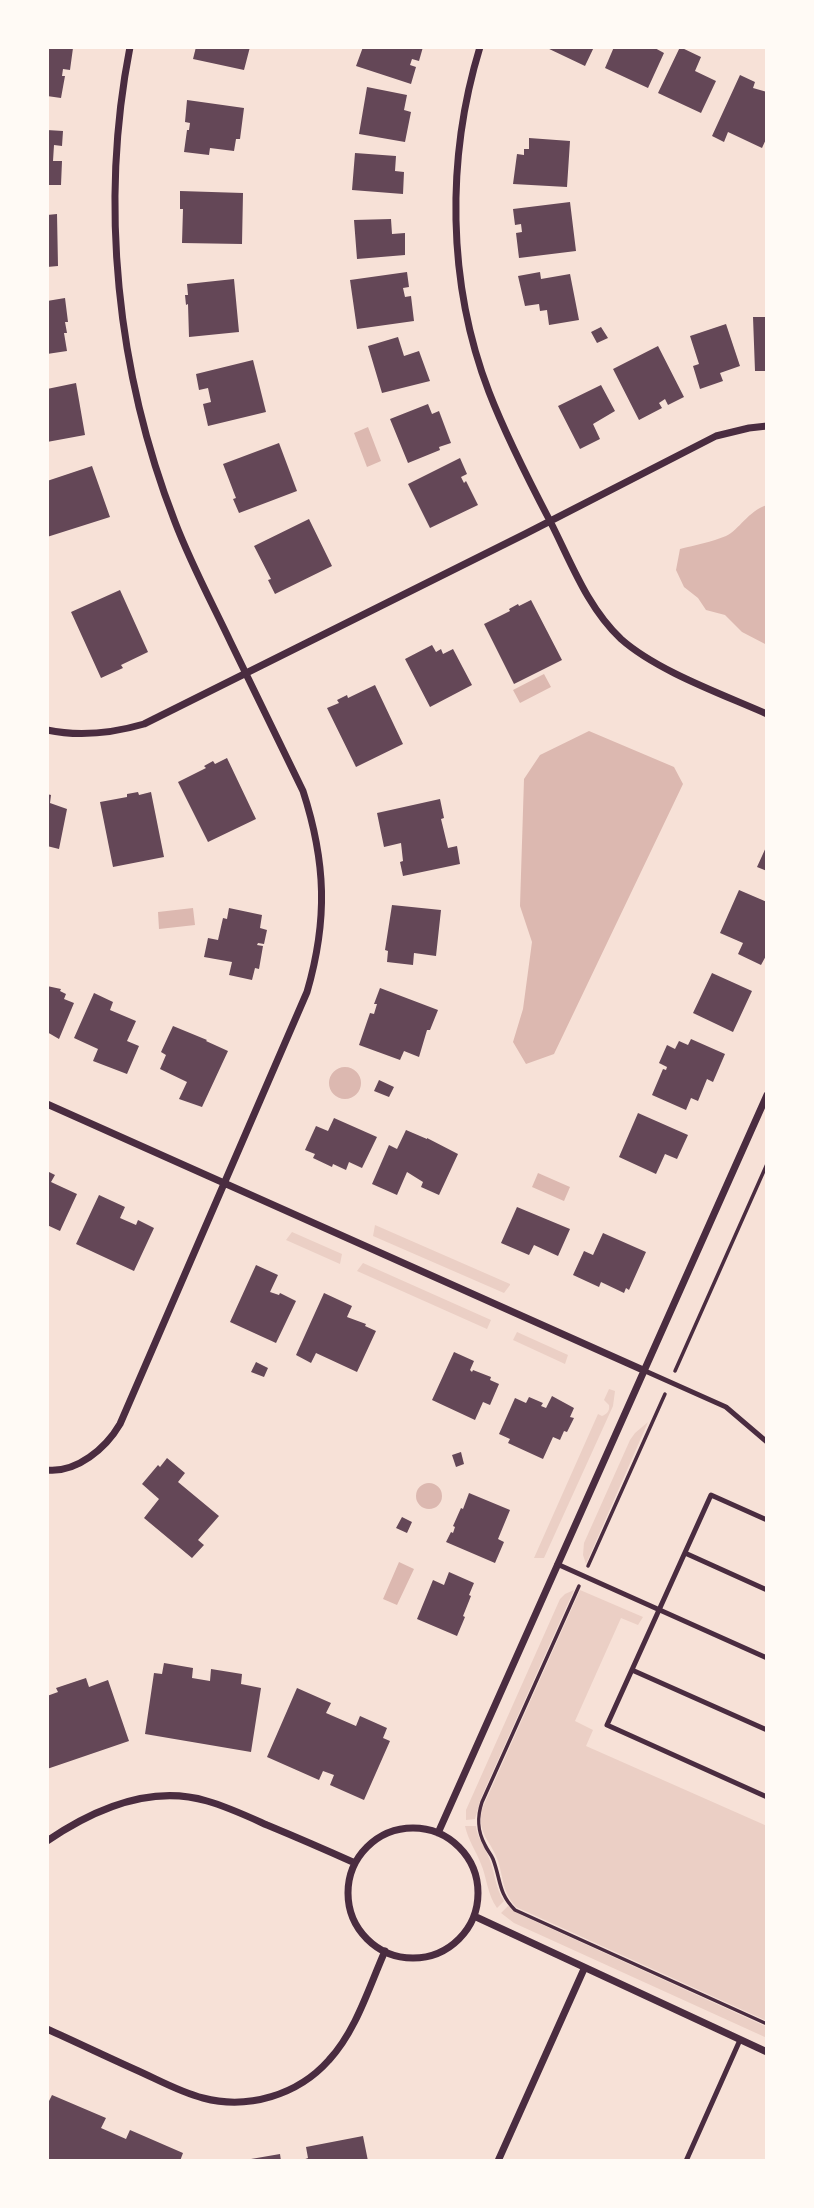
<!DOCTYPE html>
<style>
body{margin:0}
#map{position:relative;width:814px;height:2208px;overflow:hidden;background:#f7e1d7;font-family:"Public Sans",sans-serif}
canvas{display:block}
.frame{position:absolute;inset:0;border:49px solid #fffaf5;pointer-events:none}
</style>
<div id="map">
<canvas width="814" height="2208"></canvas>
<div class="frame"></div>
</div>
<script>
const c = document.querySelector('canvas').getContext('2d');
c.lineJoin = 'round';
function fillPath(path, color) { c.fillStyle = color; c.fill(path, 'evenodd'); }
function stroke(path, color, width, dash) { c.strokeStyle = color; c.lineWidth = width; c.lineCap = dash ? 'butt' : 'round'; c.setLineDash(dash || []); c.stroke(path); }
fillPath(new Path2D(`
 M375,1225L510,1284V1285L504,1293L373,1236Z
 M292,1232L342,1254L340,1264L286,1240Z
 M363,1263L491,1320L487,1329L357,1271Z
 M517,1332L568,1355L565,1364L513,1340Z
 M609,1389L615,1391L613,1406L544,1558H534L598,1414L602,1416C607,1414 610,1411 609,1405L604,1400Z
 M648,1422L586,1564L583,1555L584,1543L630,1440L635,1433Z
 M574,1590L481,1798L475,1819L466,1820V1810L560,1599L565,1594Z
 M580,1590L643,1617L638,1625L621,1618L575,1721L593,1730L586,1746L767,1826V2021L516,1907C502,1891 504,1880 498,1861C491,1840 477,1835 482,1809Z
 M465,1826H476C477,1838 485,1846 489,1858C495,1872 495,1888 504,1901L497,1908C487,1894 487,1878 481,1864C476,1851 468,1840 465,1826Z
 M508,1906L521,1915L767,2027V2038L514,1923L501,1913Z`), '#ebcfc5');
fillPath(new Path2D(`
 M368,427L381,461L367,467L354,433Z
 M767,505V645L742,632L725,615L706,610L698,598L684,587L676,570L680,549C695,545 712,542 726,536C739,530 748,511 767,505Z
 M544,674L551,687L520,703L513,690Z
 M589,731L674,767L683,784L554,1054L526,1064L513,1042L523,1009L532,942L520,906L524,779L540,755Z
 M193,908L195,925L159,929L158,912Z
 M329 1083a16 16 0 1 1 32 0a16 16 0 1 1-32 0Z
 M538,1173L570,1187L564,1201L532,1187Z
 M416 1496a13 13 0 1 1 26 0a13 13 0 1 1-26 0Z
 M399,1562L414,1569L397,1605L383,1599Z`), '#dcb8b0');
fillPath(new Path2D(`
 M47,47L73,48L70,70L63,69L62,76H65L61,98L47,96Z
 M196,47H250L244,70L193,59Z
 M363,47H423L419,61L412,59L410,65L416,67L411,84L356,66Z
 M545,47H594L585,66Z
 M614,47H653L664,53L648,88L605,68Z
 M680,47L701,57L695,71L716,81L701,113L658,93Z
 M740,75L755,82L753,88L767,92V137L762,148L728,132L724,142L712,136Z
 M367,87L407,95L404,110L411,112L405,142L359,134Z
 M187,100L244,108L240,139H236L234,151L210,148L209,155L184,152L187,130H189L190,123L185,122Z
 M47,130L63,131L62,146L54,145L53,161H62L61,185H47Z
 M529,138L570,141L567,187L513,184L517,154L524,155V149H529Z
 M355,153L396,156L395,171L404,172L403,194L352,190Z
 M180,191L243,193L242,244L182,243L183,209H180Z
 M570,202L576,251L519,258L516,233L522,232L521,224L515,225L513,209Z
 M57,214L58,266L47,267V215Z
 M391,219L392,234L405,233V255L357,259L354,220Z
 M407,272L409,287L403,288L405,297L411,296L414,321L357,329L350,280Z
 M540,272L541,279L570,274L579,320L549,325L547,310L540,311L539,304L525,306L518,276Z
 M234,279L239,332L189,337L188,304L186,305L185,295H188L187,284Z
 M65,298L68,322H65L67,333H64L67,351L47,354V301Z
 M753,317H767V371H755Z
 M726,324L740,366L720,373L723,381L700,389L693,366L699,364L690,336Z
 M601,327L608,338L597,343L591,332Z
 M398,337L404,356L419,351L430,381L382,393L368,346Z
 M658,346L684,397L668,405L665,399L659,403L662,408L639,420L613,369Z
 M253,360L266,412L208,426L203,404L211,402L208,388L199,390L196,374Z
 M76,383L85,435L47,442V389Z
 M601,385L615,411L593,424L600,439L580,449L558,406Z
 M428,404L432,414L439,411L451,443L439,447L440,450L408,463L390,419Z
 M279,443L297,491L239,513L233,499L236,498L223,464Z
 M460,458L467,474L461,477L464,483L466,481L478,505L430,528L408,484Z
 M92,466L110,517L47,537V481Z
 M309,519L332,566L275,594L268,580L271,579L254,546Z
 M120,590L148,652L121,665L123,668L101,678L71,612Z
 M531,600L562,660L514,684L484,624L510,611L509,609L518,604L519,606Z
 M432,645L436,652L441,649L443,654L453,649L472,685L430,707L405,659Z
 M375,685L403,744L356,767L327,708L339,703L337,700L347,695L348,698Z
 M227,758L256,819L208,842L178,782L206,768L204,766L213,761L215,764Z
 M138,792L139,795L151,792L164,857L113,867L100,802L127,797V794Z
 M47,794L51,795L50,803L67,809L59,849L47,846Z
 M440,799L444,818L441,819L448,848L457,846L460,864L403,876L400,862L403,861L401,843L384,847L377,813Z
 M767,845V871L757,867Z
 M739,890L767,902V954L761,965L738,954L743,943L720,933Z
 M392,905L441,910L436,956L414,953L413,965L387,962L388,951L385,950Z
 M229,908L262,915L260,928L267,930L264,944L258,943L257,945L263,946L259,969L255,968L252,980L229,975L232,962L204,957L208,938L218,940L223,918L227,919Z
 M712,973L752,991L733,1032L693,1013Z
 M47,986L61,989L60,991L66,994L64,999L74,1003L59,1039L47,1032Z
 M380,988L438,1010L430,1030H427L419,1057L404,1051L400,1060L359,1045L370,1013L374,1014L377,1004H374Z
 M94,993L113,1002L110,1010L136,1021L127,1041L139,1046L127,1074L93,1061L98,1049L74,1038Z
 M173,1026L207,1040L206,1041L228,1051L202,1107L179,1099L187,1082L160,1069L166,1055L161,1052Z
 M691,1039L725,1054L713,1082L707,1079L698,1101L691,1098L686,1110L652,1095L663,1069L666,1070L667,1067L659,1063L667,1045L675,1049L679,1041L688,1045Z
 M379,1080L394,1087L389,1097L374,1091Z
 M638,1113L688,1135L677,1159L665,1154L656,1174L619,1157Z
 M334,1118L377,1137L362,1168L349,1162L346,1170L333,1164L332,1167L313,1158L315,1154L305,1150L316,1126L328,1131Z
 M406,1130L427,1139V1138L458,1154L439,1195L421,1187L423,1182L407,1172L397,1195L372,1184L389,1145L397,1149Z
 M47,1171L55,1175L51,1182L77,1194L60,1231L47,1225Z
 M99,1195L125,1207L120,1218L136,1225L138,1220L154,1228L134,1271L76,1244Z
 M517,1207L570,1229L558,1256L534,1245L529,1255L501,1243Z
 M603,1233L646,1252L629,1290L626,1288L624,1293L601,1282L599,1287L573,1275L584,1251L593,1255Z
 M256,1265L278,1275L270,1292L279,1295L280,1293L296,1301L276,1343L230,1322Z
 M324,1293L352,1306L347,1317L366,1324L365,1326L376,1331L357,1372L316,1353L311,1363L296,1355Z
 M454,1352L474,1361L470,1370L472,1372L473,1370L491,1377L490,1380L499,1384L490,1405L483,1402L475,1420L432,1400Z
 M256,1362L268,1368L264,1377L251,1372Z
 M552,1396L574,1408L570,1417L574,1418L567,1432L564,1431L560,1440L553,1437L543,1459L508,1443L510,1439L499,1434L515,1398L526,1403L529,1397L543,1403L541,1406L546,1408Z
 M461,1452L464,1464L456,1467L452,1455Z
 M167,1458L185,1473L178,1482L219,1516L198,1540L204,1545L192,1558L144,1518L159,1499L142,1484L158,1465L160,1467Z
 M469,1493L510,1510L498,1539L504,1542L495,1563L446,1542L451,1532L453,1533L455,1527L453,1526L461,1508L463,1509Z
 M402,1517L412,1522L407,1533L396,1528Z
 M449,1572L474,1583L469,1595L471,1596L463,1616L465,1617L457,1636L417,1619L433,1580L444,1585Z
 M164,1663L193,1668L192,1678L210,1681L211,1669L242,1674L241,1684L261,1688L251,1752L145,1734L154,1673L162,1674Z
 M86,1678L89,1687L108,1680L129,1741L47,1769V1696L58,1692L56,1688Z
 M297,1688L331,1703L326,1713L356,1726L360,1716L387,1728L383,1738L390,1741L364,1800L330,1785L334,1775L323,1771L319,1780L267,1757Z
 M52,2095L106,2118L101,2128L126,2139L130,2130L183,2153L180,2161H47V2105Z
 M363,2136L368,2161H300L308,2158L306,2147Z
 M280,2154L281,2161H251V2159Z`), '#644757');
stroke(new Path2D(`
 M675,1371L767,1164
 M588,1566L665,1394
 M579,1586L482,1802C477,1817 477,1830 485,1845C487,1850 491,1854 493,1859C501,1880 498,1893 515,1910L767,2024`), '#4a2c40', 3.5);
stroke(new Path2D(`
 M643,1370L726,1407L767,1442
 M767,1520L711,1495L607,1725L767,1797
 M685,1553L767,1590
 M557,1564L767,1658
 M632,1670L767,1730
 M686,2161L740,2040`), '#4a2c40', 5);
stroke(new Path2D(`
 M480,47C446,158 447,283 489,392C506,436 528,479 550,521C571,562 587,607 621,639C657,671 722,694 767,714
 M47,730C80,737 113,733 144,724L525,534L716,436L749,428L767,426
 M47,1104L643,1370
 M47,1470C77,1473 106,1448 120,1424L307,992C328,920 326,862 303,791C279,741 255,692 231,643C212,603 191,564 175,522C117,373 99,205 130,47
 M348 1893a65 65 0 1 1 130 0a65 65 0 1 1-130 0Z
 M438,1833L767,1095
 M47,1841C94,1809 150,1784 207,1801C228,1807 247,1816 267,1825C296,1837 326,1850 355,1863
 M474,1916L767,2052
 M47,2029C76,2042 105,2056 134,2069C157,2079 179,2092 203,2098C248,2110 298,2095 329,2060C356,2031 369,1987 385,1951
 M498,2161L584,1969`), '#4a2c40', 7);
</script>
